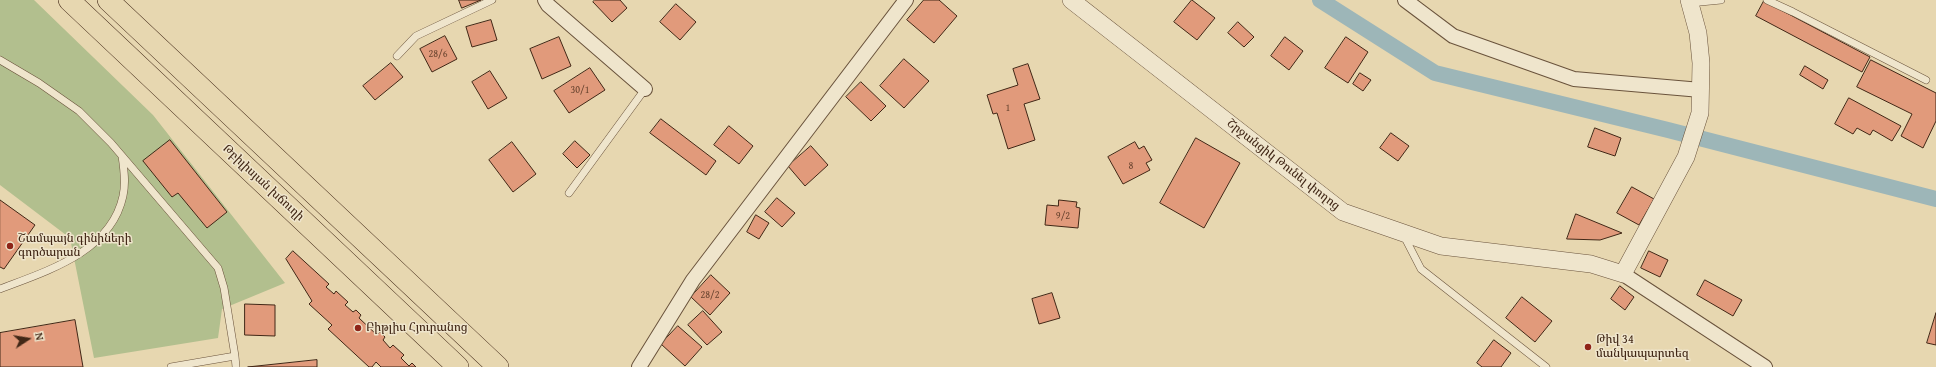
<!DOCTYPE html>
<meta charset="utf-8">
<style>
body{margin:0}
#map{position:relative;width:1936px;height:367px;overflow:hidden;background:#e7d7b0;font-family:"Gentium Book Plus",serif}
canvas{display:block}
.north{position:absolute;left:8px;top:319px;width:40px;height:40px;-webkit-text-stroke:3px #efe5cc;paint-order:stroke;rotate:78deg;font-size:11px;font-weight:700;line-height:16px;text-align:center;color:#412716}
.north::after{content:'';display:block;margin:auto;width:14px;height:18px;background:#412716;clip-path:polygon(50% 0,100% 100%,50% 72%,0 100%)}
</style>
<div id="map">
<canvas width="1936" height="367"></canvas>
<div class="north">N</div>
</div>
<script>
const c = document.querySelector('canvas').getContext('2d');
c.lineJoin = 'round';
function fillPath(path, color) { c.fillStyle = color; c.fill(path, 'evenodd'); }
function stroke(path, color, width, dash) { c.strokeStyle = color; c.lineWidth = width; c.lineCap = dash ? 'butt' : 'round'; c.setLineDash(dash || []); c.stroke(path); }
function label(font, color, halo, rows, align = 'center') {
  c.font = font + ' "Gentium Book Plus","Noto Serif Armenian",serif'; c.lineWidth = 3; c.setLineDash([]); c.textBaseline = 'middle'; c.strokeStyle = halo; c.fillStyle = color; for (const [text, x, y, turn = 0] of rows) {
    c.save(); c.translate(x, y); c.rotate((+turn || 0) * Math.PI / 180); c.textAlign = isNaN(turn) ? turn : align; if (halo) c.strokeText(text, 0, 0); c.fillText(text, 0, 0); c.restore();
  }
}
fillPath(new Path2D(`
 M0,0H34L153,115L285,283L222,309L218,338L94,358L70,238L0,185Z`), '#b2bf8e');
stroke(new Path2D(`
 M1320,0L1435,73L1668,130L1936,199`), '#9db6b8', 16);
const building = new Path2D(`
 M459,0H481L462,8Z
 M595,0H620L627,8L612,22L593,2Z
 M924,0H939L957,16L934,43L907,20Z
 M1192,0L1215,18L1197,40L1174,22Z
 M1764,1L1870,57L1862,72L1756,16Z
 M676,4L696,22L680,40L660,22Z
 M491,20L497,40L472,47L466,27Z
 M1238,22L1254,37L1244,47L1228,33Z
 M445,36L457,59L432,72L420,49Z
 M559,37L571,66L542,79L530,49Z
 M1285,37L1303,51L1289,70L1271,56Z
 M1346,37L1368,52L1348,83L1325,68Z
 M904,59L929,81L904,108L880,86Z
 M1871,60L1936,93V121L1923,148L1901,136L1912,114L1857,87Z
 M391,63L403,77L375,100L363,86Z
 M1028,64L1040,99L1024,104L1035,140L1008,149L997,113L993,114L987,95L1018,85L1013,69Z
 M1805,66L1828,80L1823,89L1800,75Z
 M590,68L605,90L569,113L554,91Z
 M490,71L507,98L488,109L472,82Z
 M1360,73L1371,80L1363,91L1353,84Z
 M861,82L886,106L871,121L846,97Z
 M1849,98L1901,126L1892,141L1873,130L1870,135L1857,128L1853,134L1835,124Z
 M661,119L716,161L706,175L650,133Z
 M729,126L753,146L739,164L714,145Z
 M1595,128L1621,138L1615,156L1588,147Z
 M1391,133L1409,146L1398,161L1380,148Z
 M1196,138L1240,163L1204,228L1160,203Z
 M170,140L227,212L207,228L178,193L172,197L143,161Z
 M575,141L590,155L577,168L563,154Z
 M512,142L536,174L513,192L489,160Z
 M1135,142L1139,149L1144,146L1152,160L1146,163L1150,170L1123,184L1108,157Z
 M811,146L828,165L805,186L788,166Z
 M1632,187L1654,199L1639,225L1617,213Z
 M777,198L795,213L782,227L765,212Z
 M0,200L35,225L4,269L0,267Z
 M1059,200L1077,202L1076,207L1080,208L1078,228L1045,225L1047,205L1058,206Z
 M1576,214L1622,233L1600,240L1567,239Z
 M756,215L769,223L759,239L747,232Z
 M293,251L329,284L326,287L334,294L336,291L348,302L345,305L353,312L356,310L361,315L359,318L377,335L380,332L385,337L383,340L390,348L393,345L404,355L401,358L409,366L412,363L416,367H381L376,362L372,367H369L328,329L332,325L309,304L312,301L286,259Z
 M1649,251L1668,260L1660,277L1641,268Z
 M711,275L730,293L710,315L691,297Z
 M1705,280L1742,300L1733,316L1697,295Z
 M1620,286L1634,297L1625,310L1611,299Z
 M1052,293L1060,318L1039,324L1032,299Z
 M1522,297L1552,321L1535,342L1506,318Z
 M245,304L275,305V336L245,335Z
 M703,311L722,332L707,345L688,325Z
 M1936,313V345L1927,343Z
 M75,320L83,367H0V333Z
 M678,326L702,347L685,366L661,344Z
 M1494,340L1511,353L1501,367H1482L1477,363Z
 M317,360V367H248Z`);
fillPath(building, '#e19a7b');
stroke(building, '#412716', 1);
const service = new Path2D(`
 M1767,0L1793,12L1926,80
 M1690,3L1721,0
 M397,56L416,36L492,0
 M0,60L39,83L79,111L111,143L218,268L224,288L235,356L171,367
 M569,193L645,89
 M1404,236L1421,269L1546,367
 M0,289C47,271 111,252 123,196C126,183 124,169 122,156
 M235,356L236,367`);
const minor = new Path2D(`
 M545,0L548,5L645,89
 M1405,0L1453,36L1574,79L1701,90
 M1623,274L1765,367
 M639,367L693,280L906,0`);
const tertiary = new Path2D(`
 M1071,0L1343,212L1441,246L1591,264L1623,274L1686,157L1700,113L1701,63L1698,33L1689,0`);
const primary = new Path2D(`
 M69,0L458,367
 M108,0L498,367`);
stroke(service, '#6a533c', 8);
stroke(minor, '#6a533c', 16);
stroke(tertiary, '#6a533c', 18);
stroke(primary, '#412716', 22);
stroke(service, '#efe5cc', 7);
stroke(minor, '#efe5cc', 14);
stroke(tertiary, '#efe5cc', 17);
stroke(primary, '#e7d7b0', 21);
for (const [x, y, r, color] of [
 [10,246,4,"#8f2418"],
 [358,328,4,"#8f2418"],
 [1588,347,4,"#8f2418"]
]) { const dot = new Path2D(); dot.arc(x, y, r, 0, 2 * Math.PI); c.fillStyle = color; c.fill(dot); stroke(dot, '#efe5cc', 1.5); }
label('10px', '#69442f', null, [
 ["28/6",438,54],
 ["30/1",580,90],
 ["1",1008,108],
 ["8",1131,166],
 ["9/2",1063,216],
 ["28/2",710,295]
]);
label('12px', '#412716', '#efe5cc', [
 ["Շրջանցիկ Թունել փողոց",1283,165,38],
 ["Թբիլիսյան խճուղի",263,183,43]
]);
label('12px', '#412716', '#efe5cc', [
 ["Շամպայն գինիների",18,239],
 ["գործարան",18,253],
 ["Բիթլիս Հյուրանոց",366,328],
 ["Թիվ 34",1596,340],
 ["մանկապարտեզ",1596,354]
], 'left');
</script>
